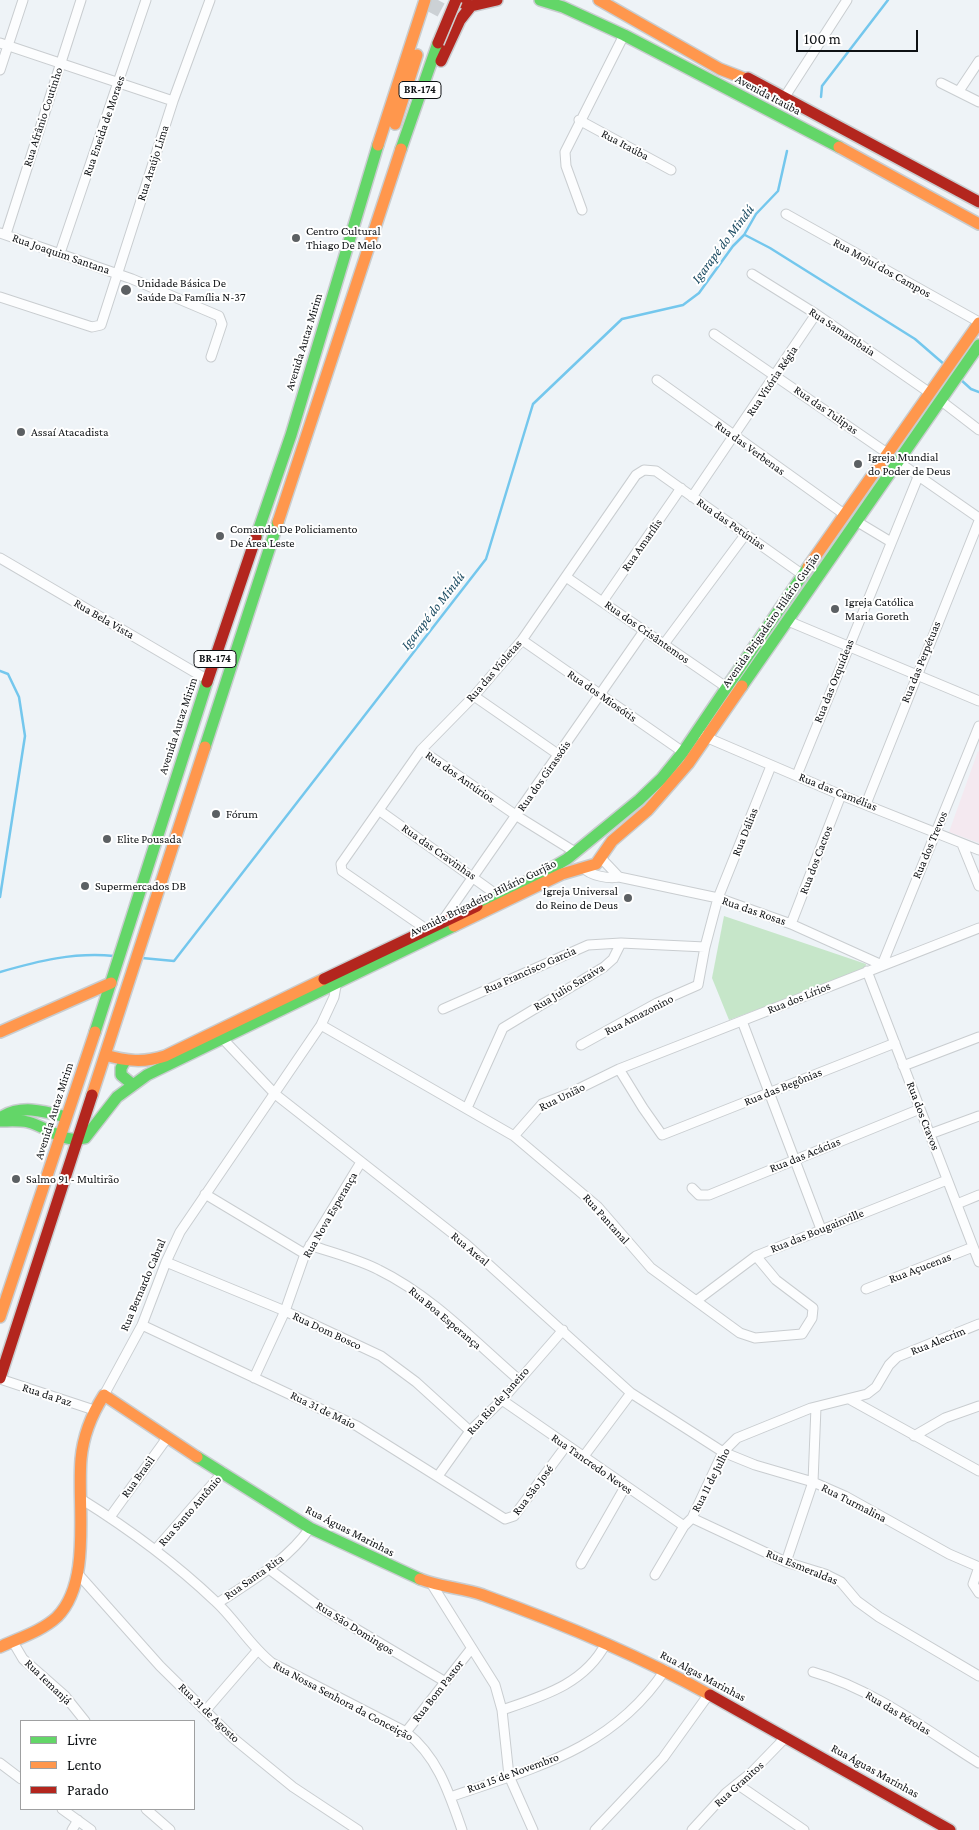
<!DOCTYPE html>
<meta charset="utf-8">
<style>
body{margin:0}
#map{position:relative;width:979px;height:1830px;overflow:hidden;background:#eef3f7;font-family:"Crimson Pro",serif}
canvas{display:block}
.legend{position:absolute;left:20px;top:1720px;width:175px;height:90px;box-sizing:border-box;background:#fff;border:1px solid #9fa0a1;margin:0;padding:6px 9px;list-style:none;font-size:15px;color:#0e1114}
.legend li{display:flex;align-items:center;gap:10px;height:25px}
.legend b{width:25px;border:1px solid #9fa0a1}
.scale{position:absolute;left:796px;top:30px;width:122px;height:22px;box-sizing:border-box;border:2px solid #0e1114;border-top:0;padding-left:6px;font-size:15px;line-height:18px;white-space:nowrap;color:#0e1114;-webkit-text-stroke:4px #fff;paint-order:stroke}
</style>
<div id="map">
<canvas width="979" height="1830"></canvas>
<ul class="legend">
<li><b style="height:6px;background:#63d668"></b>Livre</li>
<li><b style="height:6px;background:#ff974d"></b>Lento</li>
<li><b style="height:6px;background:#b3261e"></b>Parado</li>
</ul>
<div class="scale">100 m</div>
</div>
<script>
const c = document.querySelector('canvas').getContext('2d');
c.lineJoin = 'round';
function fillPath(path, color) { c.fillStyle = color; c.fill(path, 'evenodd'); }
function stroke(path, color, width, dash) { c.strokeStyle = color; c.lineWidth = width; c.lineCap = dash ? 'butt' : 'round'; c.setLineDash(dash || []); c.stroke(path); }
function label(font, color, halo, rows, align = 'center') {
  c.font = font + ' "Crimson Pro",serif'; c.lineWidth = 4; c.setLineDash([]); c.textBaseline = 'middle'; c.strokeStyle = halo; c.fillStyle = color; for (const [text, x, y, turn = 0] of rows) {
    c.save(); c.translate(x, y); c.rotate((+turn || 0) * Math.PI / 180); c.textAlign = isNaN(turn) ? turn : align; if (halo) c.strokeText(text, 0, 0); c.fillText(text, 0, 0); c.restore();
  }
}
fillPath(new Path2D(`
 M978,751L979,752V843L949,832Z`), '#f4e9f0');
fillPath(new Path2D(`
 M724,916L866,964L865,970L729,1020L712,978Z`), '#c6e6c9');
stroke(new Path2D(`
 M821,97L822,86L888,0
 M745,235L770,248L915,339L945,365
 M960,379L971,389L979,392
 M0,671L8,674L19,697L25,736L0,897
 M142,958L174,961L486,559L533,404L622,319L683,305L699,293L733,246L744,235L756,214L778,191L787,151
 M0,972C38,961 74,952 114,956`), '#74c7ed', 2.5);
stroke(new Path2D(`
 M431,13L438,0`), '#ccd1d5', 15, [15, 8]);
const street = new Path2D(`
 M0,43L173,101
 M0,70L23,0
 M941,83L979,102
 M959,91L979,61
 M784,98L847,0
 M579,120L671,170
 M582,210L566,166L565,152L624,35
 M786,214L979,322
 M0,233L132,279L219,316L222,324L211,357
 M6,234L81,0
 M60,253L146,0
 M752,274L816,314L930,393
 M0,297L92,327L101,325L173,101L210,0
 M714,334L887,453
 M657,380L844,514
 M940,400L979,430
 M897,461L979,518
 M692,497L816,314
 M856,521L891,542
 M0,558L208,680
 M566,577L726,687
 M603,601L681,488
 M788,621L979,701
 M522,640L683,752
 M664,644L745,535
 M474,696L559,755
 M701,735L841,795L979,850
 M421,750L517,816L575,852
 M797,775L918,477
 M866,804L979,521
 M380,811L497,895
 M962,844L979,886
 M601,858L619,877
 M584,868C590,876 610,879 619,877L718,898L791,924L882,965L979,726
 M443,920L644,631
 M791,924L841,795
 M426,929L342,871L341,864L421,750L474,696L522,640L636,475L644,470L656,471L803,575
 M867,971L979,1262
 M443,1009L588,945L621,943L705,947
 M742,1021L821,1229
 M321,1025L514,1136L598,1207L651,1268L740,1333L755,1338L802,1334L812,1318L813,1308L776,1280L756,1256
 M223,1039L275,1094L466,1244L631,1393L723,1452L755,1465L813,1482L845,1496L949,1554L979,1567
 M581,1045L657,1003L698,985L705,947L718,898L771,766
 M903,1066L979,1037
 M619,1069L643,1108L662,1135L895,1043
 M467,1108L503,1028L604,967L613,959L621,943
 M930,1134L979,1116
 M514,1136L542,1104L568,1094L619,1069L979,928
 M692,1188L699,1195H709L920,1109
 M205,1194L305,1254
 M957,1204L979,1195
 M310,1245C333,1253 358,1259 379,1270C432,1296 474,1341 518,1379
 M166,1262L285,1311L381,1356L416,1382L470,1431
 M866,1289L973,1247
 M696,1301L756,1256L947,1180
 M142,1325L357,1426L505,1519L514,1516L566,1446
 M254,1378L285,1311L305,1254L361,1162
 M0,1379L94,1410
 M104,1395L142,1325L166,1262L180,1232L321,1025L334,997L336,986
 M502,1400L684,1526
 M851,1400L979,1471
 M914,1436L945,1418L979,1406
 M584,1456L631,1393
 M438,1476L470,1431L502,1400L563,1330
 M81,1499C129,1529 174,1562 215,1601C236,1620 249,1645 272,1663L406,1732C438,1757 449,1793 462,1830
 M110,1517L167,1438
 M692,1518L786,1562L825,1574L841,1582L857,1601L879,1617L979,1676
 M156,1549L223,1472
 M786,1562L813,1482L816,1407
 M581,1564L625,1487
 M979,1567L973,1584L979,1593
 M269,1569L321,1608L444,1681
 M79,1575L160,1666L233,1738L293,1787L358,1830
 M655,1575L684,1526L692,1518L723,1452L737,1438L811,1408L867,1394L876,1387L889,1365L897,1357L979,1324
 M431,1583L495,1685L502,1710L509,1776L533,1830
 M218,1603C251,1581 287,1561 310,1528
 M13,1642L23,1659L65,1696L85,1721
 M813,1672C873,1689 926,1730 979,1763
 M206,1710L257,1651
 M502,1710C543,1696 585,1684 606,1643
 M406,1732L471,1649
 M0,1763L21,1779
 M737,1784L804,1830
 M450,1797C534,1768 613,1749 665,1670
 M62,1809L91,1830
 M146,1809L170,1830
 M72,1830L78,1820
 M595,1830L663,1758L709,1694
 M692,1830L726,1793L752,1772L786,1737`);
const fast = new Path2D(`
 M540,0L563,7L624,35L839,147
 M401,149L438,43
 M256,537L291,435L378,145
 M742,686L979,345
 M205,747L278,522
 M477,906L538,876L567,859L639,800L662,778L683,752L808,567
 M95,1032L207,682
 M125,1061L121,1068V1075L132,1084
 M0,1118C20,1104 44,1111 66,1117
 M0,1121C9,1121 19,1120 28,1122C48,1127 63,1144 85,1138L117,1097L147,1075L454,926
 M197,1457L310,1528L420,1579`);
const slow = new Path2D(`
 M599,0L720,69L756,83
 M395,124L417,55
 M378,145L425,0
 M839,147L979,224
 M278,522L401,149
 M808,567L979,323
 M454,926L562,874L596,864L612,841L648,810L688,764L742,686
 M0,1032L111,983
 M105,1055C126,1061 144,1063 165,1056L324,979
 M92,1095L205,747
 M0,1317L95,1032
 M420,1579C440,1587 462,1588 483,1595C561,1623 638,1655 710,1695
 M0,1647C19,1638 42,1631 57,1617C92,1582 77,1506 81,1459C83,1436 92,1414 104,1395L197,1457`);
const jam = new Path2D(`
 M463,3L471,6L497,0
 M441,61L460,20L471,6
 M748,78L979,202
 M207,682L256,537
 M324,979L477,906
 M0,1378L92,1095
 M710,1695L950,1830`);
stroke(street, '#c9cdd0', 11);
stroke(fast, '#c9cdd0', 14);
stroke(slow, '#c9cdd0', 14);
stroke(jam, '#c9cdd0', 14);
stroke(street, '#fcfdfe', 9);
stroke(fast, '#63d668', 11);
stroke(slow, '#ff974d', 11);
stroke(jam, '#b3261e', 11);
const jamBridge = new Path2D(`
 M438,43L456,0`);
stroke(jamBridge, '#cdd0d1', 14, []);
stroke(jamBridge, '#b3261e', 11);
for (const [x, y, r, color] of [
 [296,238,5,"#5c6063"],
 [126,290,6,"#5c6063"],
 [21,432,5,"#5c6063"],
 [858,464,5,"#5c6063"],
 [220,536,5,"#5c6063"],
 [835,609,5,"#5c6063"],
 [216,814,5,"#5c6063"],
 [107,839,5,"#5c6063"],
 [85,886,5,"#5c6063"],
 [628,898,5,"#5c6063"],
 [16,1179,5,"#5c6063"]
]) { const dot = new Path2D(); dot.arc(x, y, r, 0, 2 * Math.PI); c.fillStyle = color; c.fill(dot); stroke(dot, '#fff', 2); }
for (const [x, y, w] of [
 [420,90,42],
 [215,659,42]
]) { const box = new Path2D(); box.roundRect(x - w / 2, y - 8.5, w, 17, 4); c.fillStyle = '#fff'; c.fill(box); stroke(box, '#0e1114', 1); }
label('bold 11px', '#0e1114', null, [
 ["BR-174",420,90],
 ["BR-174",215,659]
]);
label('12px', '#0e1114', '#fff', [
 ["Avenida Itaúba",768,95,28],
 ["Rua Afrânio Coutinho",43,117,-72],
 ["Rua Eneida de Moraes",104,126,-71],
 ["Rua Itaúba",625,145,28],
 ["Rua Araújo Lima",153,163,-72],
 ["Rua Joaquim Santana",61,254,19],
 ["Rua Mojuí dos Campos",882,268,29],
 ["Rua Samambaia",842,332,34],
 ["Avenida Autaz Mirim",304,342,-73],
 ["Rua Vitória Régia",772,381,-56],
 ["Rua das Tulipas",826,410,35],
 ["Rua das Verbenas",750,448,36],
 ["Rua das Petúnias",731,524,35],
 ["Rua Amarílis",642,545,-55],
 ["Rua Bela Vista",104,619,30],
 ["Avenida Brigadeiro Hilário Gurjão",771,620,-55],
 ["Rua dos Crisântemos",647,632,35],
 ["Rua das Perpétuas",921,662,-68],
 ["Rua das Violetas",494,671,-49],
 ["Rua das Orquídeas",834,681,-68],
 ["Rua dos Miosótis",602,696,35],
 ["Avenida Autaz Mirim",178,726,-72],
 ["Rua dos Girassóis",544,776,-55],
 ["Rua dos Antúrios",460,777,35],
 ["Rua das Camélias",838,792,22],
 ["Rua Dálias",745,832,-68],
 ["Rua dos Trevos",930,845,-67],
 ["Rua das Cravinhas",439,852,35],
 ["Rua dos Cactos",816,860,-69],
 ["Avenida Brigadeiro Hilário Gurjão",483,898,-26],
 ["Rua das Rosas",754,911,19],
 ["Rua Francisco Garcia",530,970,-24],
 ["Rua Julio Saraiva",569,987,-31],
 ["Rua dos Lírios",799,998,-22],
 ["Rua Amazonino",639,1015,-27],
 ["Rua das Begônias",783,1087,-22],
 ["Rua União",562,1097,-26],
 ["Avenida Autaz Mirim",54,1111,-72],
 ["Rua dos Cravos",923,1116,69],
 ["Rua das Acácias",805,1155,-22],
 ["Rua Nova Esperança",330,1215,-60],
 ["Rua Pantanal",606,1219,48],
 ["Rua das Bougainville",817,1231,-22],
 ["Rua Areal",470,1249,40],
 ["Rua Açucenas",920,1268,-21],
 ["Rua Bernardo Cabral",143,1285,-67],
 ["Rua Boa Esperança",445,1318,40],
 ["Rua Dom Bosco",327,1331,25],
 ["Rua Alecrim",938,1341,-22],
 ["Rua da Paz",47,1395,18],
 ["Rua Rio de Janeiro",498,1401,-48],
 ["Rua 31 de Maio",323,1410,26],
 ["Rua Tancredo Neves",592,1464,35],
 ["Rua Brasil",138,1477,-54],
 ["Rua 11 de Julho",711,1480,-63],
 ["Rua São José",533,1490,-53],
 ["Rua Turmalina",854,1503,27],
 ["Rua Santo Antônio",190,1511,-49],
 ["Rua Águas Marinhas",350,1531,27],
 ["Rua Esmeraldas",802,1567,22],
 ["Rua Santa Rita",254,1577,-35],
 ["Rua São Domingos",355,1628,32],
 ["Rua Algas Marinhas",703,1676,28],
 ["Rua Iemanjá",48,1682,44],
 ["Rua Bom Pastor",438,1691,-52],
 ["Rua Nossa Senhora da Conceição",343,1701,28],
 ["Rua 31 de Agosto",209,1713,44],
 ["Rua das Pérolas",898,1713,31],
 ["Rua Águas Marinhas",875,1771,29],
 ["Rua 15 de Novembro",513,1773,-20],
 ["Rua Granitos",739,1784,-42]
]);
label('12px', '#0e1114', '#fff', [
 ["Centro Cultural",306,231],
 ["Thiago De Melo",306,245],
 ["Unidade Básica De",137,283],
 ["Saúde Da Família N-37",137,297],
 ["Assaí Atacadista",31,432],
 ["Igreja Mundial",868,457],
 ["do Poder de Deus",868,471],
 ["Comando De Policiamento",230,529],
 ["De Área Leste",230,543],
 ["Igreja Católica",845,602],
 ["Maria Goreth",845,616],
 ["Fórum",226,814],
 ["Elite Pousada",117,839],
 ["Supermercados DB",95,886],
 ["Igreja Universal",618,891,"right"],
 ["do Reino de Deus",618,905,"right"],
 ["Salmo 91 - Multirão",26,1179]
], 'left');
label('italic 14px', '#1d4c63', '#fff', [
 ["Igarapé do Mindú",723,244,-53],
 ["Igarapé do Mindú",433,611,-52]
]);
</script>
